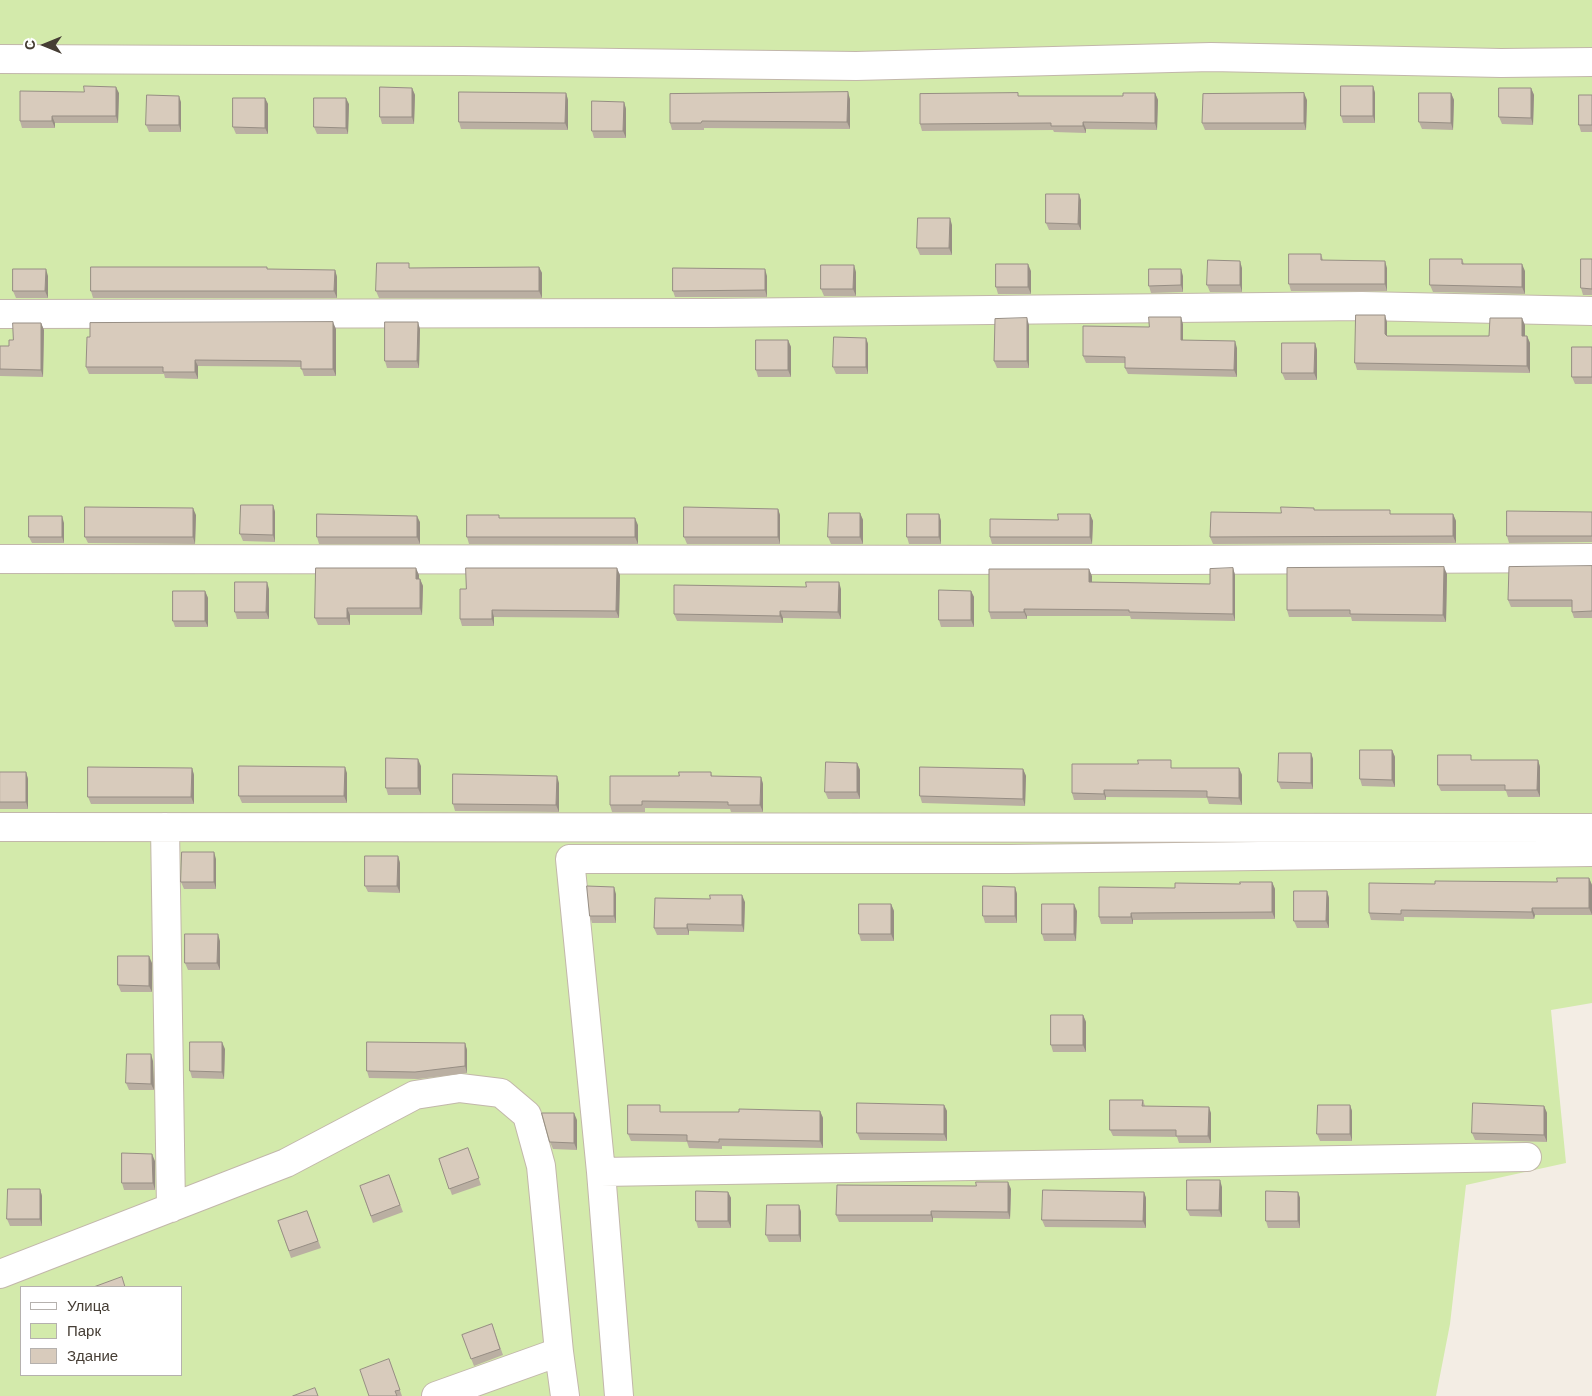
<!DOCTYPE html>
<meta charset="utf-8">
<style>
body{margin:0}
#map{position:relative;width:1592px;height:1396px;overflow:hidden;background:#f3ede4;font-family:Helvetica,sans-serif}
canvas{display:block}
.legend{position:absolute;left:20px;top:1286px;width:162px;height:90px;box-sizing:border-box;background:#fff;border:1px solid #b5b1ae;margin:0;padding:6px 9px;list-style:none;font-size:15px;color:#453d34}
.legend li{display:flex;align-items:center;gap:10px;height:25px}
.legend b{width:25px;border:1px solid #b5b1ae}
.north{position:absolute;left:20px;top:20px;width:50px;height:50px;-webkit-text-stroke:4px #fff;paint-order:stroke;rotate:270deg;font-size:14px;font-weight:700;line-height:20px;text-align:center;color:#453d34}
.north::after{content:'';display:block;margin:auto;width:18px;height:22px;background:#453d34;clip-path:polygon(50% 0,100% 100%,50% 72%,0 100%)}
</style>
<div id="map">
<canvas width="1592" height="1396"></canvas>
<ul class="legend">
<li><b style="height:6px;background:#fff"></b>Улица</li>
<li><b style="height:14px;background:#d3eaab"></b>Парк</li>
<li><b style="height:14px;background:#d8cbbc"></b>Здание</li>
</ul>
<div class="north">С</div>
</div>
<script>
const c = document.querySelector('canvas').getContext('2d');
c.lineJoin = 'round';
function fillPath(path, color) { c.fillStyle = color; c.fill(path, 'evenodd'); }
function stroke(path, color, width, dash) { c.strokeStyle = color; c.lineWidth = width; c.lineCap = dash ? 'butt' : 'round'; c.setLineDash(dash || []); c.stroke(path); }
fillPath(new Path2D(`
 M0,0H1592V1003L1551,1010L1566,1163L1466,1185L1450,1324L1436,1396H0ZM21,1287H181V1375H21Z`), '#d3eaab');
const minor = new Path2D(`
 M0,59L463,61L856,66L1211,57L1501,63L1592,62
 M0,314L711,313L1362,306L1592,311
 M0,559L1172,560L1592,558
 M0,827L1592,828
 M165,827L171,1208
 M601,1172L1527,1157
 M0,1274L286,1163L415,1095L460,1088L501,1093L527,1115L541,1166L559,1352L565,1396
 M436,1396L559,1352
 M619,1396L601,1172L570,859H1009L1592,852`);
stroke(minor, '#c2b7aa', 30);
stroke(minor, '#fff', 28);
fillPath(new Path2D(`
 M1373,86L1375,93V123H1343L1341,116Z
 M412,88L415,95L414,124H382L380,117Z
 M1531,88L1534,95L1533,125L1502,124L1499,117Z
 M119,93L118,123H55V128H22L20,121Z
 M566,93L568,100V130L461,129L459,122Z
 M1155,93L1158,100L1157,130L1086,129V133L1054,132L1053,130L922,131L920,124L1019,96H1123Z
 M1451,93L1454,100L1453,130L1422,129L1419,122Z
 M1592,95V132H1581L1579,125Z
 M265,98L268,104V134H236L233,127Z
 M850,99V129L704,128V130H672L670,123Z
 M1307,100L1306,130H1205L1202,123Z
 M181,102V132H149L146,125Z
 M624,102L626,109V138H594L592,131Z
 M349,104L348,134H317L314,127Z
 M1081,200V230H1049L1046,223Z
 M952,225V255H920L917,248Z
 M1321,254L1323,260L1387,268V291H1291L1289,284Z
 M1462,259L1464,264L1525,271V294L1433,292L1430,285Z
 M1592,259V295H1583L1581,288Z
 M539,267L542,273V298H379L376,291L410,268Z
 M1242,268V292H1210L1207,285Z
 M335,270L337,277V298H93L91,291Z
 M1031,271V294H998L996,287Z
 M856,272V296H824L821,289Z
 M48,276V298H16L13,291Z
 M767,276V297H675L673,291Z
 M1183,276V292L1151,293L1149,286Z
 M1387,322V336H1489L1525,325V336H1527L1530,343V373L1357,370L1355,363Z
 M41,323L44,330L43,377L0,376V346H9L13,340Z
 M1183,324V340L1237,348V377L1128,374L1125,368V363H1086L1083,356L1149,327Z
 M1029,325V368H997L994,361Z
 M336,329V376H304L301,367L198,366V379L165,378L164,374H89L86,367Z
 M420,329L419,368H387L385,361Z
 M866,338L868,344V374H836L833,367Z
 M788,340L791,347V377H758L756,370Z
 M1315,343L1317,350V380H1285L1282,373Z
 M1592,347V384H1575L1572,377Z
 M273,505L275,512V542L243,541L240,534Z
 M778,509L780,515V544H687L684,537Z
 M1314,510L1391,514H1453L1456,521V543L1213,544L1210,537L1281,513Z
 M1592,512V542L1509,543L1507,536Z
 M860,513L863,520V544H831L828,537Z
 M939,514L941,521V544H909L907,537Z
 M1090,514L1093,521L1092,544H992L990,537L1058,520Z
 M196,515L195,544L88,543L85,537Z
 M500,518L638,525V544H469L467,537Z
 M420,522V544H319L317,537Z
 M64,523V543H32L29,537Z
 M1592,566V618H1574L1572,612V607H1511L1508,600Z
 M1233,568L1235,575V621L1131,619L1130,616H1027V619H991L989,612L1092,576V582L1210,584Z
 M1447,574L1446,622L1352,621L1351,617H1289L1287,610Z
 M419,575V579H420L423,586L422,615H350V625H318L315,618Z
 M620,575L619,618L494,617V626H462L460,619L466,589Z
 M269,589V619H237L235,612Z
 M841,589V619L783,618V623L677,621L674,614Z
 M205,591L208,598V627H175L173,621Z
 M971,591L974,597V627H941L939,620Z
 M1392,750L1395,757V787L1362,786L1360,779Z
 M1311,753L1313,759V789H1281L1278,782Z
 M1472,760H1538L1540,767V797H1508L1506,791H1441L1438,785Z
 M857,763L860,770V799H828L825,792Z
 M421,766V795H388L386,788Z
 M192,768L194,775V804H91L88,797Z
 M1173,768H1239L1242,775V805L1209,804L1207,798L1106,797V800H1074L1072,793Z
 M1023,769L1026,776L1025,806L922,803L920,796Z
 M0,772H26L28,779V809H0Z
 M711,772L712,776L761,777L763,784V812H731L730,809L645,808V812H612L610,805L679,776Z
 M347,773V803H242L239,796Z
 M559,783V812L455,811L453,804Z
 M398,856L400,863V893L368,892L365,886Z
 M216,859V889H184L181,882Z
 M1589,878L1592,885V915H1535L1534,919L1404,917V921L1371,920L1369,913L1435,884L1557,882Z
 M1272,882L1275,889V919L1133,920V924H1101L1099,917L1175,888Z
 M1015,887L1017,894V923H985L983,916Z
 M1327,891L1329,898V928H1297L1294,921Z
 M616,894V923H592L590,916Z
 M745,902L744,932L689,931V935H657L654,928Z
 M891,904L894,911V941H861L859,934Z
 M1077,911L1076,941H1044L1042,934Z
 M220,941V970H188L185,963Z
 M152,963V992H121L118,985Z
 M1083,1015L1086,1022V1052H1053L1051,1045Z
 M465,1043L467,1050V1073L418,1079L369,1078L367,1071Z
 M225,1049L224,1079L192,1078L190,1071Z
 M153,1061L154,1090H129L126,1083Z
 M1143,1100L1145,1106L1211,1113V1143H1179L1177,1137L1113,1136L1110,1130Z
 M944,1105L947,1111V1141L860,1140L857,1133Z
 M1350,1105L1352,1111V1141H1320L1317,1134Z
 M1544,1106L1547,1113V1142L1475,1140L1472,1133Z
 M820,1111L823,1118V1148L722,1146V1149L689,1148L687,1142L631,1141L628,1134L663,1112H739Z
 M577,1120V1150L553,1149L550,1142Z
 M468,1148L481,1185L452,1195L439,1159Z
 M155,1161V1190H124L122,1183Z
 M389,1175L403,1212L373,1223L360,1186Z
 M1222,1187V1217L1190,1216L1187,1210Z
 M40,1189L42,1196V1226H10L7,1219Z
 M1011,1189L1010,1219L933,1218V1222H839L836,1215Z
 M728,1192L731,1198V1228H698L696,1221Z
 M1144,1192L1146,1198V1228L1045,1227L1042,1220Z
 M1298,1192L1300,1198V1228H1268L1266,1221Z
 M799,1205L801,1212V1242H769L766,1235Z
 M307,1211L321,1248L291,1258L278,1221Z
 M492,1324L503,1355L474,1366L462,1335Z
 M389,1359L402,1396H369Z`), '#baafa2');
fillPath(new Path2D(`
 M1373,86L1375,93V123L1373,116Z
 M116,87L119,93L118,123L116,116Z
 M412,88L415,95L414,124L412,117Z
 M1531,88L1534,95L1533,125L1531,118Z
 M848,92L850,99V129L847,122Z
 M566,93L568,100V130L565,123Z
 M1155,93L1158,100L1157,130L1155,123Z
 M1304,93L1307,100L1306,130L1304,123Z
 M1451,93L1454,100L1453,130L1451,123Z
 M179,96L181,102V132L179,125Z
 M265,98L268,104V134L265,128Z
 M346,98L349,104L348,134L346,128Z
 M624,102L626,109V138L623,131Z
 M52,116L55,123V128L52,121Z
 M1083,122L1086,129V133L1083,126Z
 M1079,194L1081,200V230L1078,224Z
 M950,218L952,225V255L949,248Z
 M1240,261L1242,268V292L1240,285Z
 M1385,261L1387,268V291L1385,284Z
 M1028,264L1031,271V294L1028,287Z
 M1522,264L1525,271V294L1522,287Z
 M854,265L856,272V296L853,289Z
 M539,267L542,273V298L539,291Z
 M46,269L48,276V298L45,291Z
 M765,269L767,276V297L765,290Z
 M1181,269L1183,276V292L1181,285Z
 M335,270L337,277V298L334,291Z
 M1385,315L1387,322V341L1385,334Z
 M1181,317L1183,324V347L1181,340Z
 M1027,318L1029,325V368L1027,361Z
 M1522,318L1525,325V343L1522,336Z
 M333,322L336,329V376L333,369Z
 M418,322L420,329L419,368L417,361Z
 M41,323L44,330L43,377L41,370Z
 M1527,336L1530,343V373L1527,366Z
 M866,338L868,344V374L866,367Z
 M788,340L791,347V377L788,370Z
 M1235,341L1237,348V377L1234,370Z
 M1315,343L1317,350V380L1314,373Z
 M195,360L198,366V379L195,372Z
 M273,505L275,512V542L273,535Z
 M193,508L196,515L195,544L193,537Z
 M778,509L780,515V544L778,537Z
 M860,513L863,520V544L860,537Z
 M939,514L941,521V544L939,537Z
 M1090,514L1093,521L1092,544L1090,537Z
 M1453,514L1456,521V543L1453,536Z
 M62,516L64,523V543L62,537Z
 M417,516L420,522V544L417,537Z
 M635,518L638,525V544L635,537Z
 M1444,567L1447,574L1446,622L1443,615Z
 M416,568L419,575V586L416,579Z
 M617,568L620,575L619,618L616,611Z
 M1233,568L1235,575V621L1233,614Z
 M1089,569L1092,576V589L1089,582Z
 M420,579L423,586L422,615L420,608Z
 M267,582L269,589V619L266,612Z
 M839,582L841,589V619L838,612Z
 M205,591L208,598V627L205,621Z
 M971,591L974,597V627L971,620Z
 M347,608L350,615V625L347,618Z
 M1024,609L1027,616V619L1024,612Z
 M492,610L494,617V626L492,619Z
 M780,611L783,618V623L780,616Z
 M1392,750L1395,757V787L1392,780Z
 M1311,753L1313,759V789L1311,783Z
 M418,759L421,766V795L418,788Z
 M1538,760L1540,767V797L1537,790Z
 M857,763L860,770V799L857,792Z
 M345,767L347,773V803L344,796Z
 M192,768L194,775V804L191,797Z
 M1239,768L1242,775V805L1239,798Z
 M1023,769L1026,776L1025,806L1023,799Z
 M26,772L28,779V809L26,802Z
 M557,776L559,783V812L556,805Z
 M761,777L763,784V812L760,805Z
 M1104,790L1106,797V800L1104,794Z
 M214,852L216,859V889L214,882Z
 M398,856L400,863V893L397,886Z
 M1589,878L1592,885V915L1589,908Z
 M1272,882L1275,889V919L1272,912Z
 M614,887L616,894V923L614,916Z
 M1015,887L1017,894V923L1015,916Z
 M1327,891L1329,898V928L1326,921Z
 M742,895L745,902L744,932L742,925Z
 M891,904L894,911V941L891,934Z
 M1074,904L1077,911L1076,941L1074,934Z
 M1532,908L1535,915L1534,919L1532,912Z
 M1131,913L1133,920V924L1131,917Z
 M687,924L689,931V935L687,928Z
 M218,934L220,941V970L217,963Z
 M149,956L152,963V992L149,986Z
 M1083,1015L1086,1022V1052L1083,1045Z
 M222,1042L225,1049L224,1079L222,1072Z
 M465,1043L467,1050V1073L465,1066Z
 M151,1054L153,1061L154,1090L151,1084Z
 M944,1105L947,1111V1141L944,1134Z
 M1350,1105L1352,1111V1141L1350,1134Z
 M1544,1106L1547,1113V1142L1544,1135Z
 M1209,1107L1211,1113V1143L1208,1136Z
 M820,1111L823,1118V1148L820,1141Z
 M574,1113L577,1120V1150L574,1143Z
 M152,1154L155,1161V1190L153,1183Z
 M1220,1180L1222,1187V1217L1219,1210Z
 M1008,1182L1011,1189L1010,1219L1008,1212Z
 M40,1189L42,1196V1226L40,1219Z
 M728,1192L731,1198V1228L728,1221Z
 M1144,1192L1146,1198V1228L1143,1221Z
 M1298,1192L1300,1198V1228L1298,1221Z
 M799,1205L801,1212V1242L799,1235Z
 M931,1211L933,1218V1222L931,1215Z`), '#978e84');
const building = new Path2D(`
 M84,86L116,87V116H52V121H20V91L84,92Z
 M1341,86H1373V116H1341Z
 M380,87L412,88V117H380Z
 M1499,88H1531V118L1499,117Z
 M459,92L566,93L565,123L459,122Z
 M848,92L847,122L702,121L701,123H670V94Z
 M1018,93V96H1123V93H1155V123L1083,122V126H1051V123L920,124V94Z
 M1304,93V123H1202L1203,94Z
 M1419,93H1451V123L1419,122Z
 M147,95L179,96V125H146Z
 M1579,95H1592V125H1579Z
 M233,98H265V128L233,127Z
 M314,98H346V128L314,127Z
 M592,101L624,102L623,131H592Z
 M1046,194H1079L1078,224L1046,223Z
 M918,218H950L949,248H917Z
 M1289,254H1321V260L1385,261V284H1289Z
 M1430,259H1462V264H1522V287L1430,285Z
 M1581,259H1592V289L1581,288Z
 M1208,260L1240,261V285H1207Z
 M377,263H409V268L539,267V291H376Z
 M996,264H1028V287H996Z
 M821,265H854L853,289H821Z
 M91,267H267V269L335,270L334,291H91Z
 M673,268L765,269V290L673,291Z
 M13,269H46L45,291H13Z
 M1149,269H1181V285L1149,286Z
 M1356,315H1385V334L1387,336H1489L1490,318H1522V336H1527V366L1355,363Z
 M1149,317H1181V340L1235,341L1234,370L1125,368V357L1083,356V326L1149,327Z
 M1027,318V361H994L995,319Z
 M333,322V369H301V361L195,360V372H163V367H86L87,337H90V323Z
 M385,322H418L417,361H385Z
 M13,323H41V370L0,369V346H9V340H13Z
 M834,337L866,338V367H833Z
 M756,340H788V370H756Z
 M1282,343H1315L1314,373H1282Z
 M1572,347H1592V377H1572Z
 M241,505H273V535L240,534Z
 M85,507L193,508V537H85Z
 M684,507L778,509V537H684Z
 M1281,507L1314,508V510H1390V514H1453V536L1210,537L1211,512L1281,513Z
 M1507,511L1592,512V536H1507Z
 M829,513H860V537H828Z
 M317,514L417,516V537H317Z
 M907,514H939V537H907Z
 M1058,514H1090V537H990V519L1058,520Z
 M467,515H499V518H635V537H467Z
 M29,516H62V537H29Z
 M1592,566V611L1572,612V600H1508L1509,567Z
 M1444,567L1443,615L1350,614V610H1287V568Z
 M316,568H416V579H420V608H347V618H315Z
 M466,568H617L616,611L492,610V619H460V589H466Z
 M1233,568V614L1129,612V610L1024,609V612H989V569H1089V582L1210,584V569Z
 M235,582H267L266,612H235Z
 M806,582H839L838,612L780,611V616L674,614V585L806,587Z
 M939,590L971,591V620H939Z
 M173,591H205V621H173Z
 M1360,750H1392V780L1360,779Z
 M1279,753H1311V783L1278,782Z
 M1438,755H1471V760H1538L1537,790H1505V785H1438Z
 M386,758L418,759V788H386Z
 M1138,760H1171V768H1239V798L1207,797V791L1104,790V794L1072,793V764H1138Z
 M826,762L857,763V792H825Z
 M239,766L345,767L344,796H239Z
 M88,767L192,768L191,797H88Z
 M920,767L1023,769V799L920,796Z
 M0,772H26V802H0Z
 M679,772H711V776L761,777L760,805H728V802L642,801V805H610V776H679Z
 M453,774L557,776L556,805L453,804Z
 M182,852H214V882H181Z
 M365,856H398L397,886H365Z
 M1557,878H1589V908H1532V912L1401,910V914L1369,913V883L1435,884V881L1557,882Z
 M1240,882H1272V912L1131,913V917H1099V887L1175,888V883L1240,884Z
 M587,886L614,887V916H590Z
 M983,886L1015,887V916H983Z
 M1294,891H1327L1326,921H1294Z
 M710,895H742V925L687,924V928H654L655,898L710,899Z
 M859,904H891V934H859Z
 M1042,904H1074V934H1042Z
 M185,934H218L217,963H185Z
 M118,956H149V986L118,985Z
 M1051,1015H1083V1045H1051Z
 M190,1042H222V1072L190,1071Z
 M367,1042L465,1043V1066L415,1072L367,1071Z
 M127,1054H151V1084L126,1083Z
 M1110,1100H1143L1142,1106L1209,1107L1208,1136H1176V1130H1110Z
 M857,1103L944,1105V1134L857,1133Z
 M1473,1103L1544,1106V1135L1472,1133Z
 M628,1105H660V1112H739V1109L820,1111V1141L719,1139V1142L687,1141V1135L628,1134Z
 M1318,1105H1350V1134H1317Z
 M542,1113H574V1143L550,1142Z
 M468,1148L479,1178L449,1189L439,1159Z
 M122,1153L152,1154L153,1183H122Z
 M389,1175L400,1205L371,1216L360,1186Z
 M1187,1180H1220L1219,1210H1187Z
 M976,1182H1008V1212L931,1211V1215H836L837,1185L976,1186Z
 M8,1189H40V1219H7Z
 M1043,1190L1144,1192L1143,1221L1042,1220Z
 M696,1191L728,1192V1221H696Z
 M1266,1191L1298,1192V1221H1266Z
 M767,1205H799V1235H766Z
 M307,1211L318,1241L289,1251L278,1221Z
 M122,1277L125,1287H94Z
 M492,1324L500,1349L471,1359L462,1335Z
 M389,1359L400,1390L395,1391L397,1396H369L360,1370Z
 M315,1388L318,1396H293Z`);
fillPath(building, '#d8cbbc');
stroke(building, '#978e84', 1);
</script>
